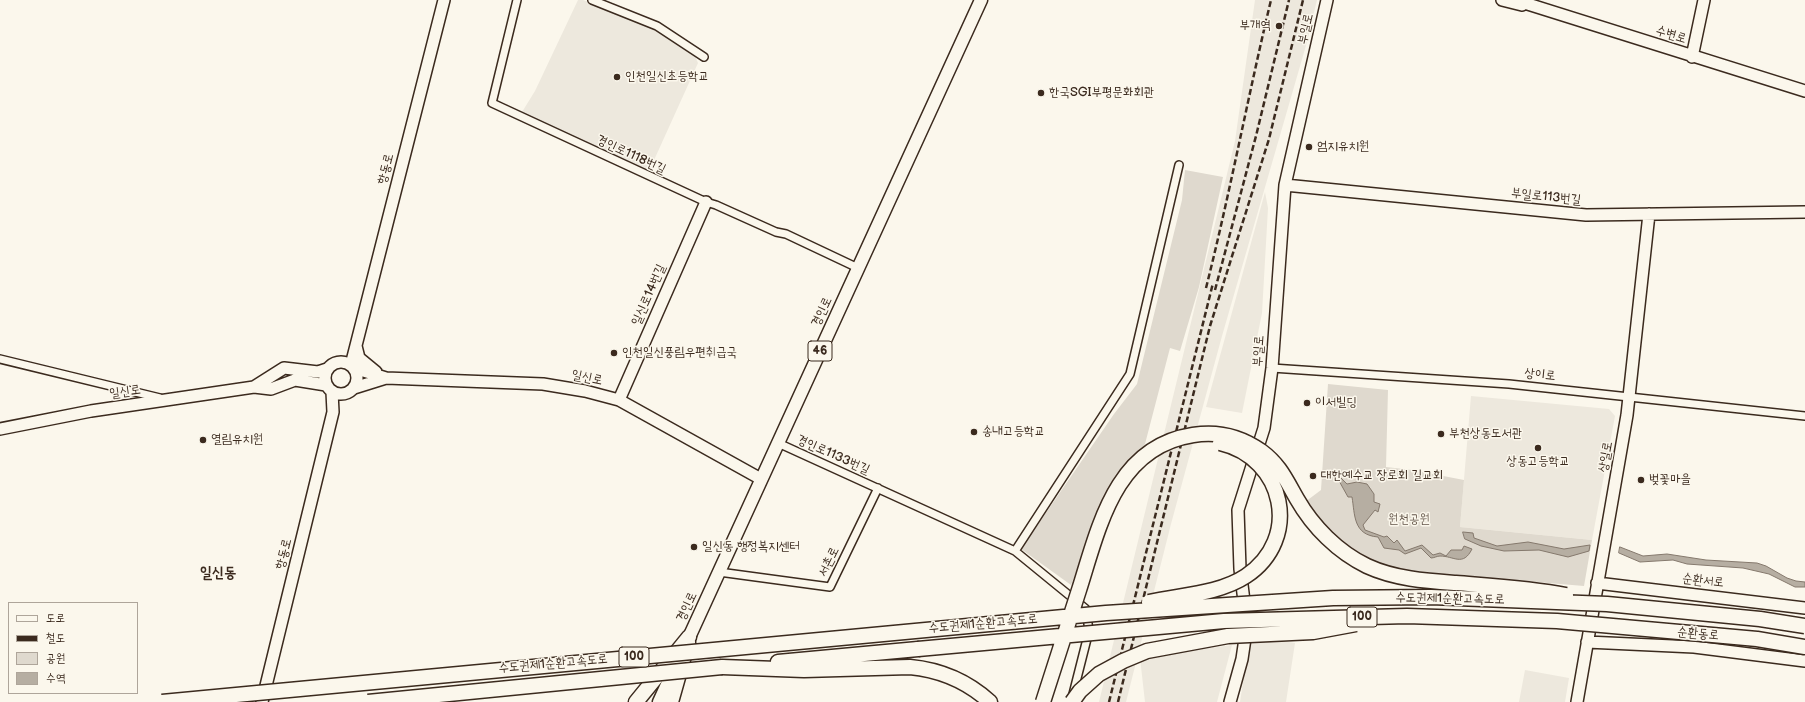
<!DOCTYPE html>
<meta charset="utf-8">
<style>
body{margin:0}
#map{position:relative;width:1805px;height:702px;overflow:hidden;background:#fbf7ec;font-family:"Balsamiq Sans","Poor Story",sans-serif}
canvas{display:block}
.legend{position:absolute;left:8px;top:602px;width:130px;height:92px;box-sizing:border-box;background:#fbf7ec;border:1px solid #aea59a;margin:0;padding:5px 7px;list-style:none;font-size:12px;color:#3b2a1e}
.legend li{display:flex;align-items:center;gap:8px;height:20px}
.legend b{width:20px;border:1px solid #aea59a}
</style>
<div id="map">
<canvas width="1805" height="702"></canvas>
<ul class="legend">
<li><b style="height:5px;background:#fbf7ec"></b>도로</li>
<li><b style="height:5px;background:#3b2a1e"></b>철도</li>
<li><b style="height:11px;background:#dfd9ce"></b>공원</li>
<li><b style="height:11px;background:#b6aea2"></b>수역</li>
</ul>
</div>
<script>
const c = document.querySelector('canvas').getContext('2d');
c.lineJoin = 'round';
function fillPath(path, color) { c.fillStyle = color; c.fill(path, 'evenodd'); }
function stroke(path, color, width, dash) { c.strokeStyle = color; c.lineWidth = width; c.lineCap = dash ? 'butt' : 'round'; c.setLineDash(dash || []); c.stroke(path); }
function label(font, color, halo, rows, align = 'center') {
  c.font = font + ' "Balsamiq Sans","Poor Story",sans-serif'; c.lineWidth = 3; c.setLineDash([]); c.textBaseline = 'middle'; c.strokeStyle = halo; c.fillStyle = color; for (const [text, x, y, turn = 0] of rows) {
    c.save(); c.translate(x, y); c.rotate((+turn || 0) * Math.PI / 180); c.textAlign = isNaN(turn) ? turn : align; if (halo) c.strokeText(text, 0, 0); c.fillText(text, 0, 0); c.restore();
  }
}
fillPath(new Path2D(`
 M578,0H583L655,30L695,56L698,63L650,169L647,172L522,112L535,91Z
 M1255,0H1317L1307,42L1222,336L1171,524L1126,702H1099L1235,141Z
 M1265,192L1268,208L1262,313L1242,413L1206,407Z
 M1471,396L1609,409L1615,416L1592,540L1460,527Z
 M1250,636L1295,643L1286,702H1240Z
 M1232,645L1217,702H1145L1140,658Z
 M1525,670L1569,678L1565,702H1519Z`), '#ede8dd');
fillPath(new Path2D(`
 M1185,170L1223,177L1199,287L1180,351L1170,348L1145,444L1100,508L1071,585L1021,549L1114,414L1137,384L1182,200Z
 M1328,384L1388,390L1386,467L1412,470L1464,480L1460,527L1592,540L1584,586L1405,571C1379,565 1347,553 1328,532C1320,523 1313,512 1305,502L1321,490Z`), '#dfd9ce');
const water = new Path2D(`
 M1340,477L1347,484L1357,482L1367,484L1374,494V502L1380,504L1378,512L1375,510L1363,525L1365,530L1384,537L1387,536L1394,543L1397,540L1405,551L1422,545L1433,555L1440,553L1446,556L1451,550H1462L1464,546L1472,549C1463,567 1454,556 1440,556C1437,556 1434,558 1431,558L1421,548L1405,554L1399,550L1384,548L1378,537C1353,535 1355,515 1352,497H1348L1338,479Z
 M1463,532L1473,533L1474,538L1497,546L1528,542L1564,549L1590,545L1589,551L1568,557L1539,550L1504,551L1481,546L1465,539Z
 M1620,547L1643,556L1667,554L1706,560L1757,563L1766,566L1787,578L1796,581L1805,582V587H1795L1769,574L1743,568L1687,564L1673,560L1640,562L1619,553Z`);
fillPath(water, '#b6aea2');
stroke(water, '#85796d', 1);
const street = new Path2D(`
 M517,0L492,103L706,202L716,205L776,232L786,234L858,268
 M592,0L657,26L704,57
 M0,359L160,398
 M1272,368L1509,384L1805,416
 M778,443L1015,551L1086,609L1089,631L1072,698
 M1015,551L1130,374L1179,165
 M719,572L830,587L878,488`);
const secondary = new Path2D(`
 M1502,0L1522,5
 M1515,0L1805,91
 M1692,57L1704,0
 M1285,185L1586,215L1805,212
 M356,346L359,358L376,372
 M325 378a16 16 0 1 1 32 0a16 16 0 1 1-32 0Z
 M351,365L444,0
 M354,368L386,378L543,384L585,391L619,400L761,479
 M254,387L284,368L318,372L327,369
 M354,388L386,378
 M619,400L706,202
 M0,429L91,411L254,387L271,389L295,380L326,385
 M1597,583L1805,608
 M1587,642L1694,647L1805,661
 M262,702L333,412L332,392
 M1230,702L1242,659L1247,625L1240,569L1238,510L1264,428L1272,368L1285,185L1327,0
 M1577,702L1627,415L1649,214`);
const primary = new Path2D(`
 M686,644L981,0
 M659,702L676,665`);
const highway = new Path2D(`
 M778,662L918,649
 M722,667L804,670L910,667C941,670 967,681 990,702
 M636,702L689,637
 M671,702L688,642`);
stroke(street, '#3b2a1e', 10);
stroke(secondary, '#3b2a1e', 14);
stroke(primary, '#3b2a1e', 15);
stroke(highway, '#3b2a1e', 17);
stroke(street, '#fbf7ec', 7);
stroke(secondary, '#fbf7ec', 11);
stroke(primary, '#fbf7ec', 12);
stroke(highway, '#fbf7ec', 14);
stroke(new Path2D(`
 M1206,288C1230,193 1248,96 1271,0
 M1215,290L1256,136L1289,0
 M1109,702L1213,283
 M1118,702L1210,326L1269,139L1303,0`), '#3b2a1e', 2.5, [6, 3]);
const highwayBridge = new Path2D(`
 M1149,602C1180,595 1219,594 1246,576C1302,539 1285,458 1220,443
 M918,649L1224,621L1407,616L1557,621L1757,639L1805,647
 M162,702L1106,613L1333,598L1431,597L1607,604L1760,619L1805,626
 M368,702L722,667
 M1043,702C1055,665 1067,627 1079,590C1099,527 1115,447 1193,435C1217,431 1241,437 1261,451C1280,465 1286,480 1297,499C1313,527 1338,552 1367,566C1395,579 1427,581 1456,583C1493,586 1530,588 1566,595
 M1072,702L1080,691L1099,674L1123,661L1147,651L1228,636L1313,632L1356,624`);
stroke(highwayBridge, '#3b2a1e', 17, []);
stroke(highwayBridge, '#fbf7ec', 14);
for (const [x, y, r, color] of [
 [1279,26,4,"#3b2a1e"],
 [617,77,4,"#3b2a1e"],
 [1041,93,4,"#3b2a1e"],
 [1309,147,4,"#3b2a1e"],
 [614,353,4,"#3b2a1e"],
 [1307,403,4,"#3b2a1e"],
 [974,432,4,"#3b2a1e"],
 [1441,434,4,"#3b2a1e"],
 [203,440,4,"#3b2a1e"],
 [1538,448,4,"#3b2a1e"],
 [1313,476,4,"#3b2a1e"],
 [1641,480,4,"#3b2a1e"],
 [694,547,4,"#3b2a1e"]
]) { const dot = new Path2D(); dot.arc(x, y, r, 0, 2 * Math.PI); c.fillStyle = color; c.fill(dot); stroke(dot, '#fbf7ec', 1.5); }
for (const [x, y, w] of [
 [820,351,24],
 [1362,617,30],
 [634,657,30]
]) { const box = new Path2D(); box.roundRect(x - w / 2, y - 10, w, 20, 3); c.fillStyle = '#fbf7ec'; c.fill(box); stroke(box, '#3b2a1e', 1); }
label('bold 12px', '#3b2a1e', null, [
 ["46",820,351],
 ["100",1362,617],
 ["100",634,657]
]);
label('13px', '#3b2a1e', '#fbf7ec', [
 ["부개역",1271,26,"right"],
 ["인천일신초등학교",625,77],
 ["한국SGI부평문화회관",1049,93],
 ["엄지유치원",1317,147],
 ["인천일신풍림우편취급국",622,353],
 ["이서빌딩",1315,403],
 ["송내고등학교",982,432],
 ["부천상동도서관",1449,434],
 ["열림유치원",211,440],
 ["상동고등학교",1538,462,"center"],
 ["대한예수교 장로회 길교회",1321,476],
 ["벚꽃마을",1649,480],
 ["일신동 행정복지센터",702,547]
], 'left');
label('13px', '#3b2a1e', '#fbf7ec', [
 ["부일로",1306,29,-77],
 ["수변로",1671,35,17],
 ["경인로1118번길",631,155,25],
 ["항동로",386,169,-76],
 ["부일로113번길",1546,197,6],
 ["일신로14번길",649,295,-66],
 ["경인로",822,312,-65],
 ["부일로",1259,351,-86],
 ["상이로",1540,375,6],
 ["일신로",587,378,12],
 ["일신로",125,392,-8],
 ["경인로1133번길",833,455,24],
 ["상일로",1606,457,-80],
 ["항동로",284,554,-76],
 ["서촌로",829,562,-64],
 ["순환서로",1703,581,6],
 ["수도권제1순환고속도로",1450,599,1],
 ["경인로",687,607,-65],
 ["수도권제1순환고속도로",983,624,-5],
 ["순환동로",1698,634,5],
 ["수도권제1순환고속도로",553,664,-5]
]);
label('13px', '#64564a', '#fbf7ec', [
 ["원천공원",1409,520]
]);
label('bold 15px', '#3b2a1e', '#fbf7ec', [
 ["일신동",218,573]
]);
</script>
